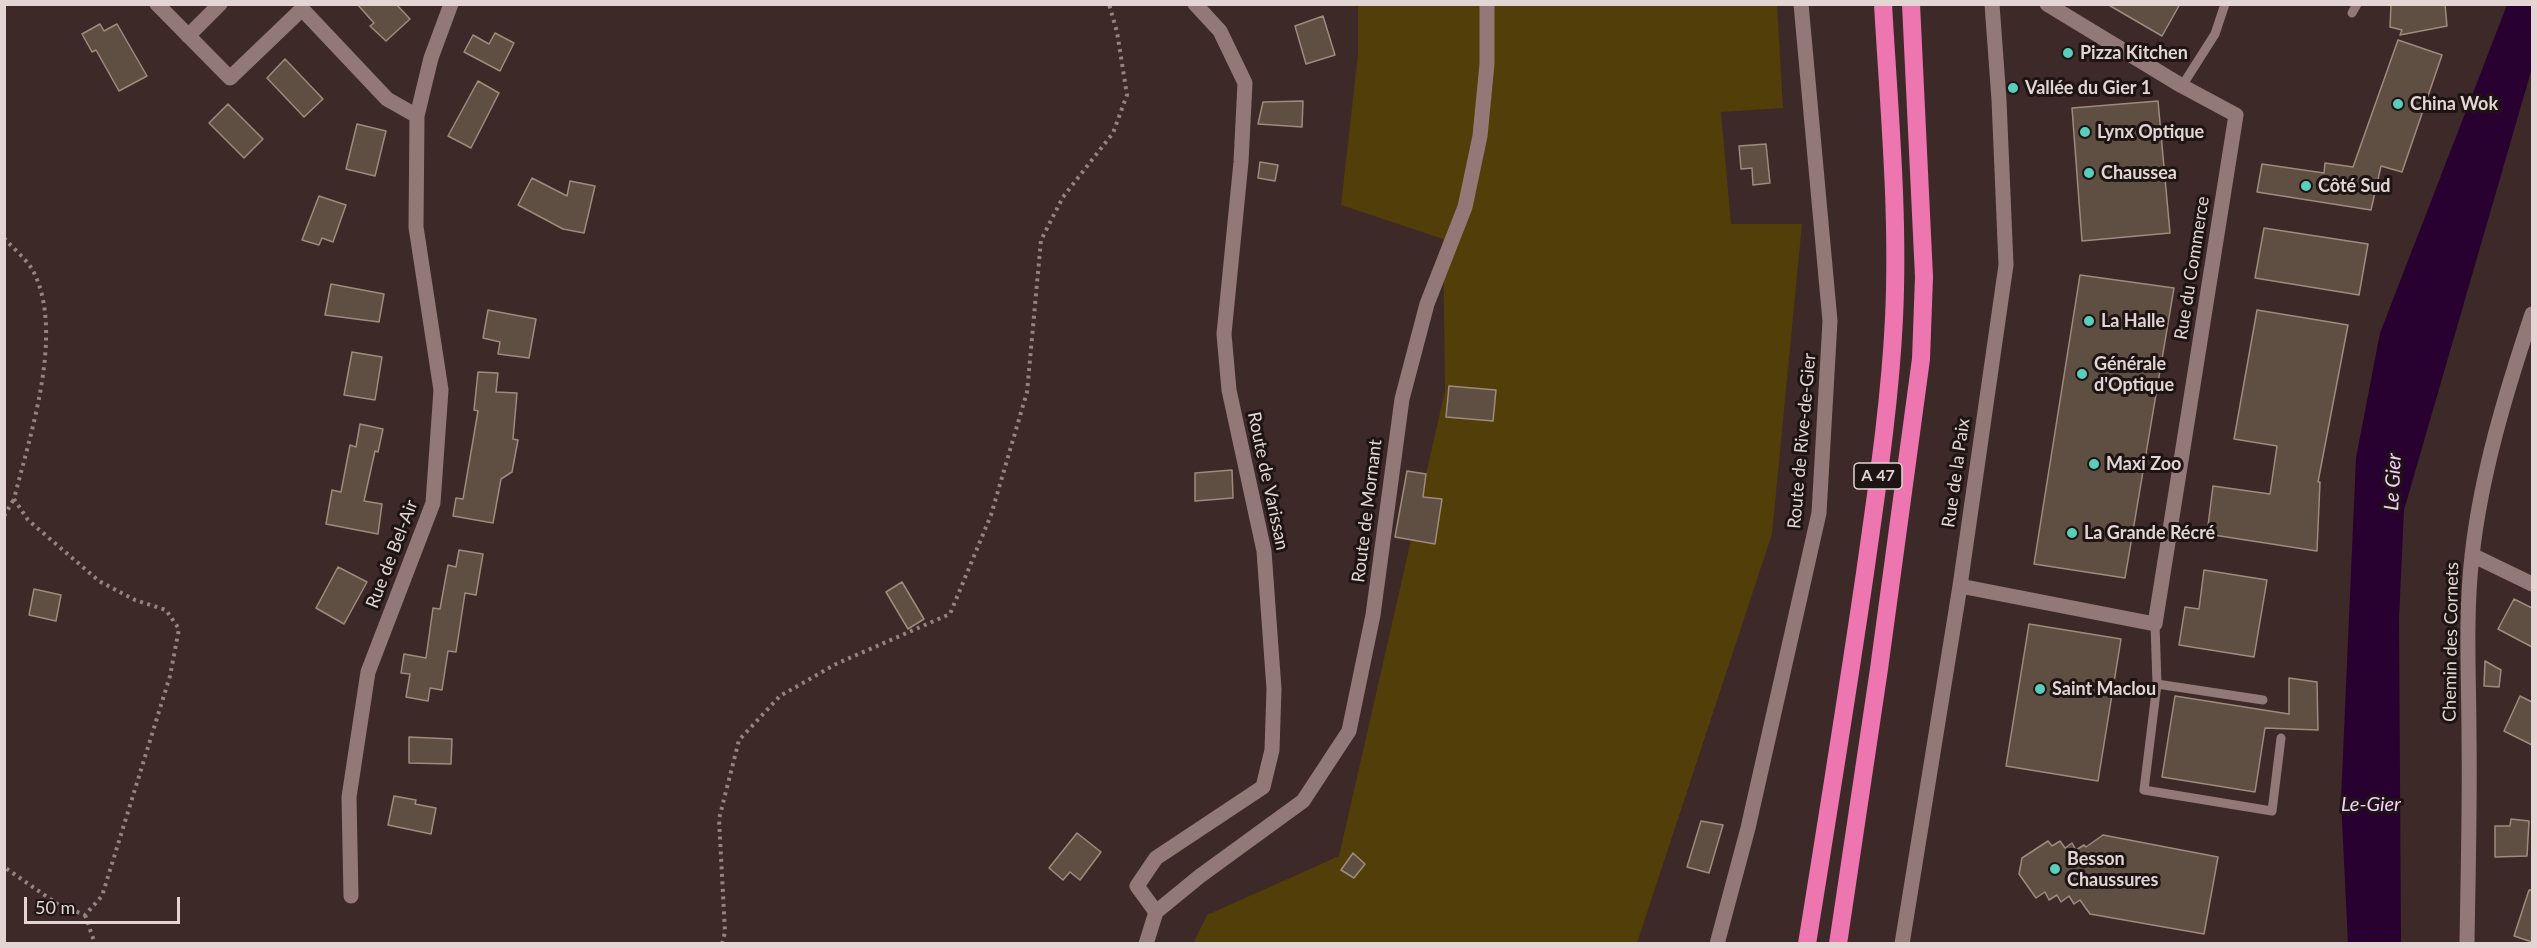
<!DOCTYPE html>
<meta charset="utf-8">
<style>
body{margin:0}
#map{position:relative;width:2537px;height:948px;overflow:hidden;background:#3d2927;font-family:Lato,sans-serif}
canvas{display:block}
.frame{position:absolute;inset:0;border:6px solid #e2d5d3;pointer-events:none}
.scale{position:absolute;left:24px;top:897px;width:156px;height:27px;box-sizing:border-box;border:3px solid #e2d5d3;border-top:0;padding-left:8px;font-size:18px;line-height:21px;white-space:nowrap;color:#e2d5d3;-webkit-text-stroke:4px #1d1413;paint-order:stroke}
</style>
<div id="map">
<canvas width="2537" height="948"></canvas>
<div class="frame"></div>
<div class="scale">50 m</div>
</div>
<script>
const c = document.querySelector('canvas').getContext('2d');
c.lineJoin = 'round';
function fillPath(path, color) { c.fillStyle = color; c.fill(path, 'evenodd'); }
function stroke(path, color, width, dash) { c.strokeStyle = color; c.lineWidth = width; c.lineCap = dash ? 'butt' : 'round'; c.setLineDash(dash || []); c.stroke(path); }
function label(font, color, halo, rows, align = 'center') {
  c.font = font + ' Lato,sans-serif'; c.lineWidth = 6; c.setLineDash([]); c.textBaseline = 'middle'; c.strokeStyle = halo; c.fillStyle = color; for (const [text, x, y, turn = 0] of rows) {
    c.save(); c.translate(x, y); c.rotate((+turn || 0) * Math.PI / 180); c.textAlign = isNaN(turn) ? turn : align; if (halo) c.strokeText(text, 0, 0); c.fillText(text, 0, 0); c.restore();
  }
}
fillPath(new Path2D(`
 M1358,5H1777L1783,108L1721,112L1731,224H1802L1772,534L1637,943L1193,944L1207,915L1339,856L1445,391L1443,239L1341,205L1358,54Z`), '#513e08');
fillPath(new Path2D(`
 M2507,5H2532V68L2404,510L2399,619L2401,943H2348L2341,800L2356,458L2380,333Z`), '#280131');
const building = new Path2D(`
 M357,4H396L410,19L386,41L370,26L374,23Z
 M2107,4H2180L2162,36Z
 M2391,4H2445L2447,26L2400,35L2402,30L2390,27Z
 M1323,16L1335,55L1306,64L1295,26Z
 M100,24L104,31L117,24L147,76L119,91L96,50L92,52L82,34Z
 M495,33L514,43L500,71L464,52L473,35L489,44Z
 M2398,40L2442,55L2402,172L2381,166L2371,210L2257,192L2262,164L2324,173L2325,163L2353,167Z
 M285,59L323,99L304,117L267,78Z
 M478,81L499,93L471,148L448,136Z
 M1303,101L1302,127L1258,124L1263,102Z
 M2158,101L2170,233L2082,241L2072,108Z
 M228,104L263,139L244,158L209,123Z
 M357,124L386,131L375,176L346,169Z
 M1766,144L1770,183L1753,185L1752,168L1741,169L1739,146Z
 M1260,162L1278,165L1275,181L1258,178Z
 M532,178L567,196L570,181L595,186L584,233L563,229L518,205Z
 M319,196L346,205L333,242L322,238L319,245L302,240Z
 M2264,228L2368,244L2359,295L2255,278Z
 M2080,275L2174,288L2125,578L2034,564Z
 M331,284L384,294L379,322L325,315Z
 M488,310L536,319L529,358L498,354L500,342L483,338Z
 M2257,310L2348,325L2318,482H2320L2317,551L2207,534L2213,486L2270,494L2277,446L2234,439Z
 M352,352L382,357L375,400L344,395Z
 M478,372L498,373L496,392L517,393L513,439L518,440L512,472L501,479L493,523L453,516L456,498L463,499L478,411L474,410Z
 M1449,386L1496,390L1493,421L1446,417Z
 M360,424L383,429L378,452L375,451L364,501L382,504L378,534L326,524L332,490L341,492L350,445L356,447Z
 M1232,470L1233,498L1195,501V473Z
 M1407,471L1426,474L1423,497L1442,499L1435,544L1395,537Z
 M459,550L483,554L476,595L465,593L456,652L448,651L442,690L430,688L428,701L406,697L410,674L401,673L404,654L426,658L433,608L440,609L448,565L456,567Z
 M338,567L367,582L344,624L316,608Z
 M2204,570L2267,580L2254,657L2179,645L2185,607L2199,609Z
 M902,582L924,619L908,629L886,592Z
 M34,589L61,595L56,621L29,615Z
 M2514,599L2532,608V647L2498,629Z
 M2029,624L2121,639L2098,781L2006,766Z
 M2485,661L2501,670L2499,687L2484,686Z
 M2289,678L2317,682L2318,730L2265,728L2255,792L2162,777L2175,696L2289,714Z
 M2520,696L2532,702V745L2504,731Z
 M409,737L452,739L451,764L409,763Z
 M394,796L416,800L415,804L436,808L431,834L388,825Z
 M2511,819L2529,821L2527,856L2495,857V826H2510Z
 M1701,821L1723,825L1709,873L1687,867Z
 M1077,833L1101,852L1080,880L1070,872L1063,880L1049,868Z
 M2103,835L2218,857L2204,934L2090,914L2080,900L2074,904L2069,896L2061,902L2057,895L2049,900L2045,892L2036,898L2019,874L2022,858L2048,841L2052,846L2060,841L2065,848L2072,843L2076,850L2084,845L2086,847Z
 M1353,853L1365,864L1354,878L1341,870Z
 M2529,890H2532V942L2514,936Z`);
fillPath(building, '#5f4e42');
stroke(building, '#9f8b7e', 1.5);
stroke(new Path2D(`
 M4,238C13,248 25,258 32,269C66,330 30,435 14,499L28,520L99,581L135,600L166,610L179,629L170,676L102,896L85,915L59,905L4,867
 M4,516L14,499
 M85,915L95,944
 M722,944L725,932L719,819L739,740L780,696L836,664L950,614L991,515L1027,392L1041,240L1063,197L1113,133L1127,95L1117,32L1109,4`), '#938381', 4, [3, 4.5]);
stroke(new Path2D(`
 M2352,13L2357,4
 M2182,86L2215,34L2225,4
 M2155,624L2157,684L2144,790L2272,811L2281,738
 M2157,684L2263,700`), '#927977', 9);
stroke(new Path2D(`
 M157,4L230,78L302,9L387,99L417,116
 M188,36L220,4
 M2472,555L2532,584
 M1960,586L2155,624L2236,115L2182,86L2047,4
 M351,896L349,797L368,672L433,503L441,390L416,227L417,116L431,58L451,4
 M1156,912L1137,886L1156,858L1263,787L1272,750L1274,689L1264,551L1229,390L1224,334L1241,162L1245,83L1220,31L1195,4
 M1902,944L1960,586L2006,265L1999,100L1992,4
 M2467,944C2468,875 2470,807 2469,738C2469,678 2465,617 2472,556C2481,474 2506,392 2532,314`), '#927977', 15);
stroke(new Path2D(`
 M1146,944L1156,912L1200,876L1303,801L1349,731L1373,615L1402,399L1427,304L1465,207L1480,136L1487,64V4
 M1717,944L1748,828L1819,513L1830,321L1801,4`), '#927977', 15);
stroke(new Path2D(`
 M1807,944C1827,820 1847,696 1865,573C1877,488 1890,403 1894,318C1899,214 1889,109 1883,4
 M1838,944L1879,669L1921,359L1924,277L1911,4`), '#ee76b0', 18);
for (const [x, y, r, color] of [
 [2068,53,6,"#5acebd"],
 [2013,88,6,"#5acebd"],
 [2398,104,6,"#5acebd"],
 [2085,132,6,"#5acebd"],
 [2089,173,6,"#5acebd"],
 [2306,186,6,"#5acebd"],
 [2089,321,6,"#5acebd"],
 [2082,374,6,"#5acebd"],
 [2094,464,6,"#5acebd"],
 [2072,533,6,"#5acebd"],
 [2040,689,6,"#5acebd"],
 [2055,869,6,"#5acebd"]
]) { const dot = new Path2D(); dot.arc(x, y, r, 0, 2 * Math.PI); c.fillStyle = color; c.fill(dot); stroke(dot, '#1d1413', 2); }
for (const [x, y, w] of [
 [1878,476,48]
]) { const box = new Path2D(); box.roundRect(x - w / 2, y - 13, w, 26, 4.5); c.fillStyle = '#1d1413'; c.fill(box); stroke(box, '#e2d5d3', 1.5); }
label('bold 16px', '#e2d5d3', null, [
 ["A 47",1878,476]
]);
label('bold 18px', '#e2d5d3', '#1d1413', [
 ["Pizza Kitchen",2080,53],
 ["Vallée du Gier 1",2025,88],
 ["China Wok",2410,104],
 ["Lynx Optique",2097,132],
 ["Chaussea",2101,173],
 ["Côté Sud",2318,186],
 ["La Halle",2101,321],
 ["Générale",2094,364],
 ["d'Optique",2094,385],
 ["Maxi Zoo",2106,464],
 ["La Grande Récré",2084,533],
 ["Saint Maclou",2052,689],
 ["Besson",2067,859],
 ["Chaussures",2067,880]
], 'left');
label('18px', '#e2d5d3', '#1d1413', [
 ["Rue du Commerce",2192,268,-81],
 ["Route de Rive-de-Gier",1802,441,-85],
 ["Rue de la Paix",1956,473,-82],
 ["Route de Varissan",1268,481,78],
 ["Route de Mornant",1367,511,-83],
 ["Rue de Bel-Air",392,554,-69],
 ["Chemin des Cornets",2451,642,-89]
]);
label('italic 20px', '#f3cdfc', '#1d1413', [
 ["Le Gier",2393,482,-87],
 ["Le-Gier",2371,805]
]);
</script>
